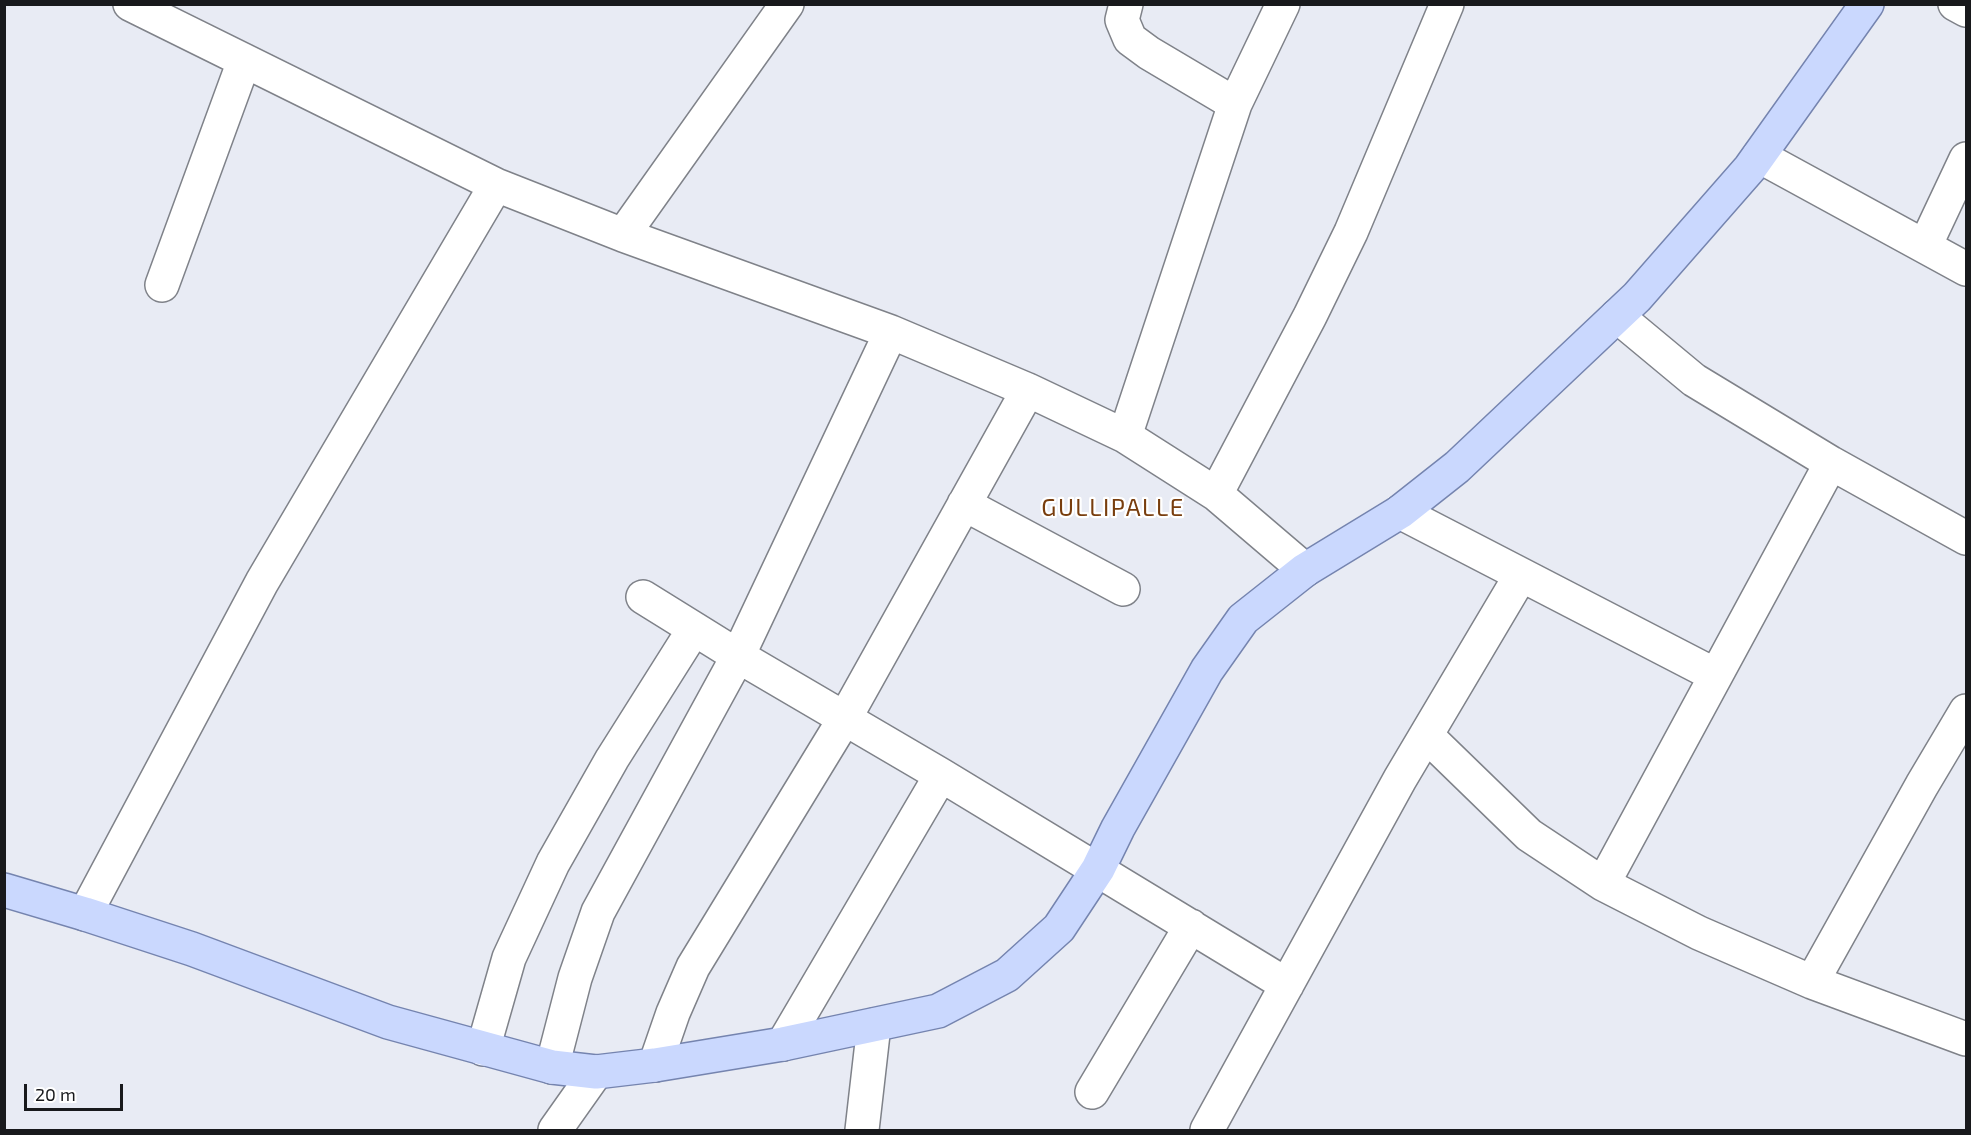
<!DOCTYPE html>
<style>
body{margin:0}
#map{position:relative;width:1971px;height:1135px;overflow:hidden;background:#e8ebf4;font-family:"Exo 2",sans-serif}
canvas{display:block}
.frame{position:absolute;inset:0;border:6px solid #18191c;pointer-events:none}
.scale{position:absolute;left:24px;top:1084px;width:99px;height:27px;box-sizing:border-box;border:3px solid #18191c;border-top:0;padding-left:8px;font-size:18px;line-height:21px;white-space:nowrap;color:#18191c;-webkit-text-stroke:4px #fff;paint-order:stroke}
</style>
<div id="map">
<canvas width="1971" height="1135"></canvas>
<div class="frame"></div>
<div class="scale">20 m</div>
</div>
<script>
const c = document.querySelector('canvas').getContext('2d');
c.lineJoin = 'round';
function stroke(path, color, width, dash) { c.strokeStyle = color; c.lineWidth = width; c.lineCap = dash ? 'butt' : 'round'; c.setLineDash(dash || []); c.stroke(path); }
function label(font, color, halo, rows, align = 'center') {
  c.font = font + ' "Exo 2",sans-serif'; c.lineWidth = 4.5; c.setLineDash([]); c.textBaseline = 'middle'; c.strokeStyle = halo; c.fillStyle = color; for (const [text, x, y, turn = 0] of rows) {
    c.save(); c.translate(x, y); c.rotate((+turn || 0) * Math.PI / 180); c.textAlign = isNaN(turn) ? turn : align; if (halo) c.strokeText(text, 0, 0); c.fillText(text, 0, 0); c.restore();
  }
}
const minor = new Path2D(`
 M130,4L496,185L623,235L891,332L1028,390L1125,436L1216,494L1305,570
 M1126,4L1122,20L1130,39L1149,53L1235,104
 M1955,4L1966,10
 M1759,156L1966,269
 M623,235L787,4
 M1925,246L1966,159
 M162,285L244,61
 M1617,316L1694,380L1831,463L1966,538
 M1125,436L1235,104L1283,4
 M1216,494L1310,316L1351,232L1447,4
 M964,504L1123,589
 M1400,512L1715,675
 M643,597L738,656L941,775L1287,985
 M1426,735L1529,835L1603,884L1699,933L1812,982L1966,1039
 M1603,884L1831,463
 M85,914L262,582L496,185
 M1812,982L1922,785L1966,711
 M783,1044L941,775
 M483,1049L509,958L553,863L612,759L694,629
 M655,1065L673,1013L693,967L845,718L1028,390
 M552,1067L575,978L598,912L738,656L891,332
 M1092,1092L1191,926
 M555,1130L596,1072
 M862,1130L874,1025
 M1207,1130L1400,779L1521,575`);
const major = new Path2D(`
 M4,890L85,914L192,949L388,1022L552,1067L596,1072L655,1065L783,1044L938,1011L1007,975L1059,928L1098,869L1118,828L1207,670L1243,619L1305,570L1400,512L1457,467L1637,297L1750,168L1867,4`);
stroke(minor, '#7f8289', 36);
stroke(major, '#7584af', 36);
stroke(minor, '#fff', 33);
stroke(major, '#cad8fe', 33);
c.letterSpacing = '1.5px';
label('24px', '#783d0d', '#fff', [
 ["GULLIPALLE",1113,508]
]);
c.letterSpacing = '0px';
</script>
